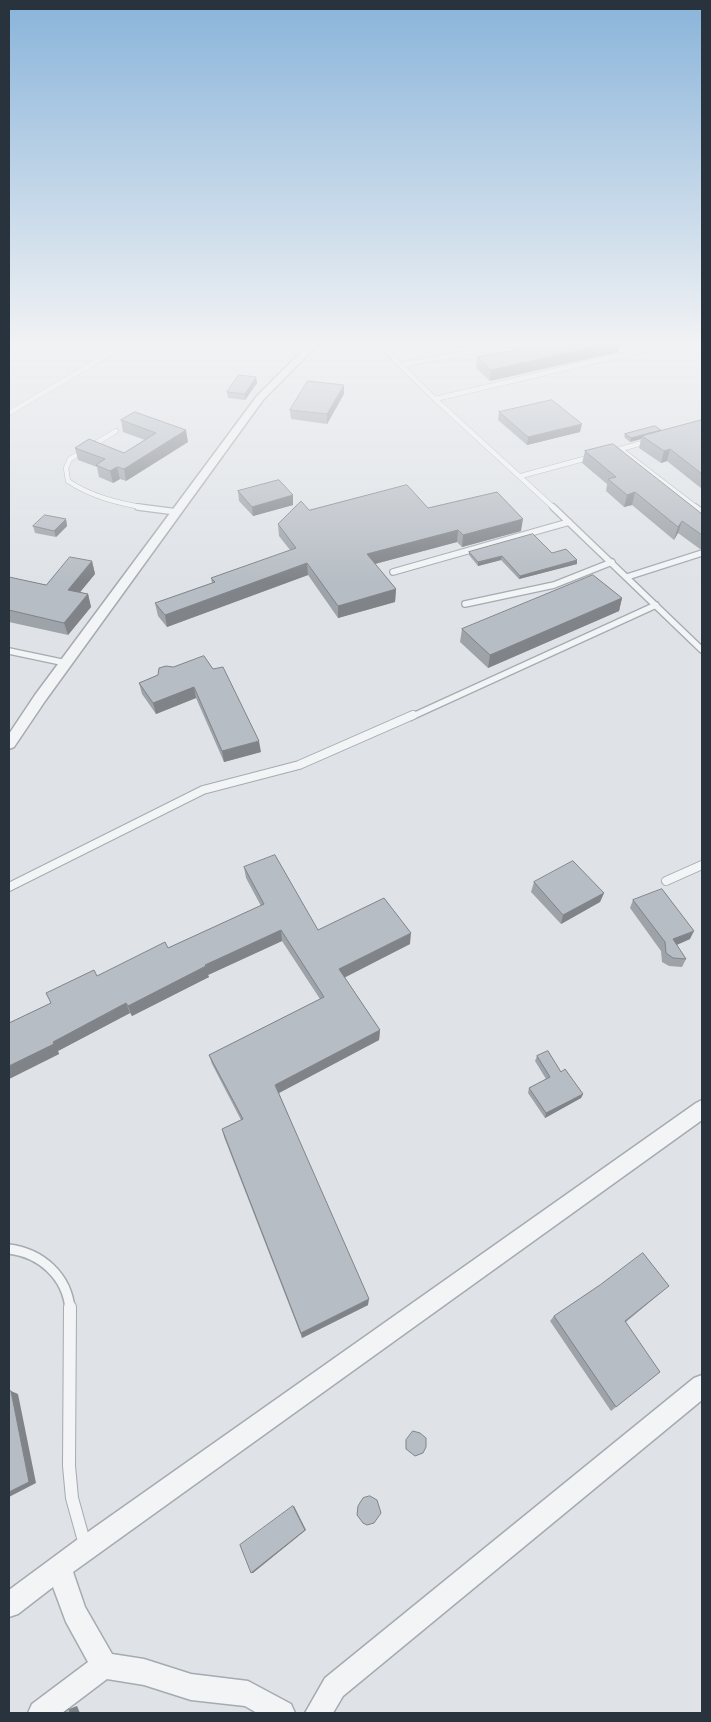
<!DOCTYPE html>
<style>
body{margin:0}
#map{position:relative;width:711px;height:1722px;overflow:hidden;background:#dfe3e7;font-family:"Fira Sans",sans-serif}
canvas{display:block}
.frame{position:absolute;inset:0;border:10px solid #29333d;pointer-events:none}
</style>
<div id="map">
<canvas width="711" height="1722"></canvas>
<div class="frame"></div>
</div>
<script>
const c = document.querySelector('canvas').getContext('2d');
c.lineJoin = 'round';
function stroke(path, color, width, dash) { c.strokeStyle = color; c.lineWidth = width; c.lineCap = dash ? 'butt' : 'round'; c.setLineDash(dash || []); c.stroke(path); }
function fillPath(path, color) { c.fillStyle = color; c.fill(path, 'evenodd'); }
const laneFar4 = new Path2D(`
 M379,341L387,352L435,399L554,508
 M694,341L702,346
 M400,365L530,341
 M435,399L681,341
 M9,413L131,341
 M116,431L70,459L66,468L68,481C92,497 118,503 146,508
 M620,449L697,508
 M610,452L649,441
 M521,476L591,457`);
const laneFar3 = new Path2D(`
 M138,507L177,512
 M553,507L702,650
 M695,507L702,512
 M393,572L569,522
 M627,577L702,553
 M465,604L554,585L612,562
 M9,651L66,663
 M411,717L656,605`);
const laneFar2 = new Path2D(`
 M666,881L702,865
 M9,887L203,790L299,765L413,715`);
const laneFar1 = new Path2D(`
 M9,1249C41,1253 67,1276 70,1309`);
const lane = new Path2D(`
 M70,1307L69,1466L72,1498L85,1545`);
const street = new Path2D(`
 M312,341H321L263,400L45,701L14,747L9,749V734L35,695L257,396Z
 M702,1100V1120L73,1572L85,1607L112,1654L144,1659L191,1674L248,1681L291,1704L295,1713H257L245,1706L191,1700L144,1685L107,1679L62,1713H28L32,1704L88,1662L66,1622L53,1587L18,1614L9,1617V1590L78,1539L696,1103Z
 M702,1375V1400L343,1696L333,1713H305L325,1678L694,1378Z`);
stroke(laneFar4, '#a5abb1', 5.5);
stroke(laneFar3, '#a5abb1', 8);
stroke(laneFar2, '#a5abb1', 10);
stroke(laneFar1, '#a5abb1', 12);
stroke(lane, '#a5abb1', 14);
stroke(street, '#a5abb1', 3);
stroke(laneFar4, '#f2f4f6', 4.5);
stroke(laneFar3, '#f2f4f6', 5.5);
stroke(laneFar2, '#f2f4f6', 8);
stroke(laneFar1, '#f2f4f6', 9);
stroke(lane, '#f2f4f6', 12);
fillPath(street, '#f2f4f6');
fillPath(new Path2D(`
 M543,341H620L618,352L490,381L476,368L477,357L544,344L543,343Z
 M256,377L257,383L245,400L228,398L227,392Z
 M344,394L327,424L291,419L290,410Z
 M499,412L580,432L527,445L498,420Z
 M121,420L188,442L126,481L120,479L113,483L99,477L97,467L78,460L75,448L124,453L145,440L123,432Z
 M702,420V489L667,461L661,463L639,448L641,439L630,442L624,437L625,434L661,430V431Z
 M585,451L702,514V549H700L678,533L674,540L632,505L624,507L606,491L607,484L582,463Z
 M238,491L293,495V505L253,516L239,501Z
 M428,508L521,531L462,547L457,542L375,564L396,589L395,602L338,618L308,575L167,627L158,616L155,603L212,583L211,578L290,550L279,536L278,524L309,510Z
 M66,519L67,526L56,537L35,533L33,526Z
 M469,552L552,553L577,560V564L519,579L501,560L478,566L469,555Z
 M92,561L95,574L80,592L88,594L91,607L68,635L9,622V577L46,585Z
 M622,598L619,611L488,668L460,642L462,629Z
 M173,667L261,752L224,762L196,698L156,714L142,694L139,683L158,675Z
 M244,867L318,930L410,944L344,977L380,1030L379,1040L279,1093L368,1305L302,1338L224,1137L222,1129L241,1120L212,1064L209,1055L320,999L282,941L208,975L209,977L132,1016L130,1013L58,1051L59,1054L9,1079V1023L51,1003L97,976L168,948L261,906L246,878Z
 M534,882L604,893L600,902L561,924L531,892Z
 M633,900L690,939L677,945L686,959L682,967L669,966L662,962L661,951L630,908Z
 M537,1056L561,1072L583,1094L581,1098L545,1118L528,1093L529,1088L546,1079L535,1061Z
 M663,1291L626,1322L616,1407L611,1411L550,1321L554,1316Z`), '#9da3a9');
fillPath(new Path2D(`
 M620,341L618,352L490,381L491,370Z
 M256,377L257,383L245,400V394Z
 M344,385V394L327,424V414Z
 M582,424L580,432L527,445L528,437Z
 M186,430L188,442L126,481L124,469Z
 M661,430L660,433L642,436L641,439L630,442L631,438Z
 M670,449L667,461L661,463L664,451Z
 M117,467L120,479L113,483L110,471Z
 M635,492L632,505L624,507L627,495Z
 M293,495V505L253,516L252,507Z
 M66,519L67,526L56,537L54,531Z
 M523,519L521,531L462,547L463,535Z
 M682,521L678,533L674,540L678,527Z
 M458,530L457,542L367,566V554Z
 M502,556L501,560L478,566V562Z
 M577,560V564L519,579L520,576Z
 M92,561L95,574L72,602L68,590Z
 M307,563L308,575L167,627L165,615Z
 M396,589L395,602L338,618V606Z
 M88,594L91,607L68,635L64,623Z
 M622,598L619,611L488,668L490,655Z
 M194,687L196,698L156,714L153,703Z
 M259,741L261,752L224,762L222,751Z
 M604,893L600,902L561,924L563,915Z
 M281,930L282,941L208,975L209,977L132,1016L128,1006L205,965Z
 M694,931L690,939L669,948L673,939Z
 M411,933L410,944L340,980L339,969Z
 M126,1003L130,1013L58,1051L59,1054L9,1079V1066L53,1042Z
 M380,1030L379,1040L277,1094L275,1085Z
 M583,1094L581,1098L545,1118L546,1113Z
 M369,1299L368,1305L302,1338L301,1333Z
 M11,1391L18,1394L36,1483L9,1497Z
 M294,1506L306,1530L253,1573H251Z
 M77,1706L80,1713H70L69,1709Z`), '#808489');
const building = new Path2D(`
 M555,341H620L491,370L477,357L557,342Z
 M239,375L256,377L245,394L227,392Z
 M308,381L344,385L327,414L290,410Z
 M552,400L582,424L528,437L499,412Z
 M135,412L186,430L124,469L117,467L110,471L96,465L105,459L75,448L89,439L124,453L156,433L121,420Z
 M702,420V474L670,449L664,451L642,436Z
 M655,426L661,430L631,438L625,434Z
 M613,444L702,514V535L682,521L678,527L635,492L627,495L608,479L616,477L585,451Z
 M279,480L293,495L252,507L238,491Z
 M407,485L428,508L497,492L523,519L463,535L458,530L367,554L396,589L338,606L307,563L165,615L155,603L215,582L211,578L296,548L278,524L301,501L309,510Z
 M45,515L66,519L54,531L33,526Z
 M533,534L552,553L566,549L577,560L520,576L502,556L478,562L469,552Z
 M70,557L92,561L68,590L88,594L64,623L9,610V577L46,585Z
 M593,575L622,598L490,655L462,629Z
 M204,656L213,669L223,667L259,741L222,751L194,687L153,703L139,683L158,675L159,668L166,666L173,667Z
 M275,855L318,930L384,898L411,933L339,969L380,1030L275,1085L369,1299L301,1333L222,1129L243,1119L209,1055L324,997L281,930L205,965L206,966L128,1006L126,1003L53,1042L54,1044L9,1066V1023L51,1003L46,993L94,970L97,976L165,942L168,948L264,904L244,867Z
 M573,861L604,893L563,915L534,882Z
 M662,889L694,931L673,939L686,959L673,958L666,953L665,942L633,900Z
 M548,1051L561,1072L565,1069L583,1094L546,1113L529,1088L550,1077L537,1056Z
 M643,1253L669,1286L625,1321L660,1372L616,1407L554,1316L600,1285Z
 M11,1391L29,1482L9,1492V1392Z
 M413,1431L420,1433L426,1438V1447L423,1453L415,1456L406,1449V1440Z
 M370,1496L377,1500L381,1513L374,1523L367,1525L363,1523L357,1515L358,1506L363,1498Z
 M293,1506L305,1530L251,1573L240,1545Z
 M69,1709L70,1713H64Z`);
fillPath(building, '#b7bdc4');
stroke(building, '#808489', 1);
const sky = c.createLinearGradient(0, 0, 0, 582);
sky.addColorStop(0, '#89b4da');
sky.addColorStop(0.59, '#f1f2f4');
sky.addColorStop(1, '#f1f2f400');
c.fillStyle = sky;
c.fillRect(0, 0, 711, 582);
</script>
